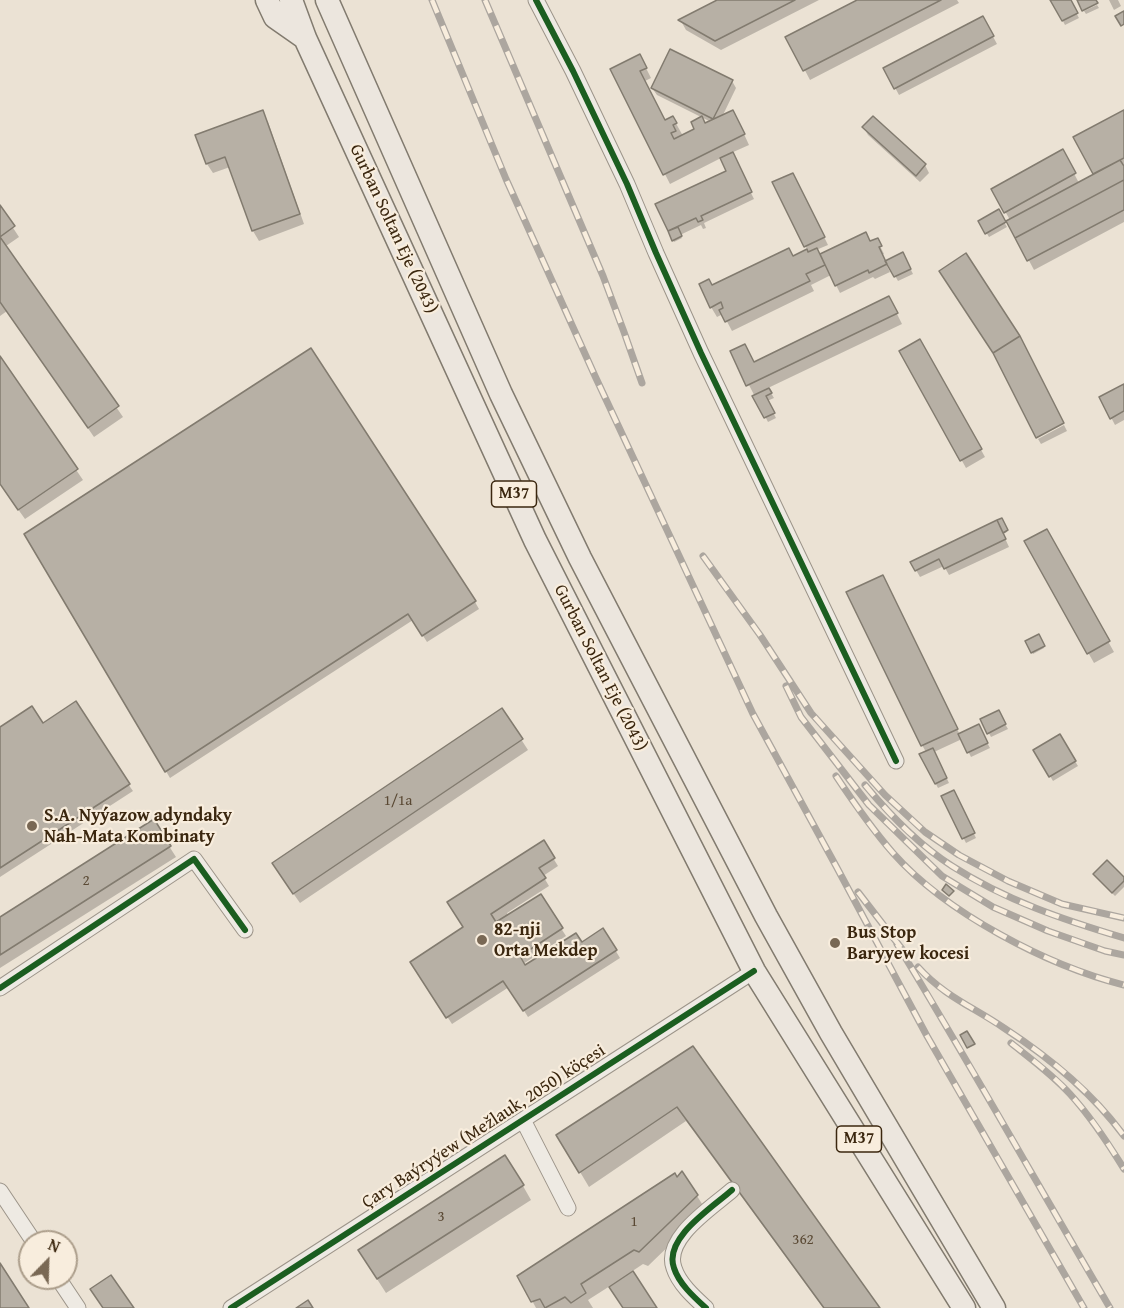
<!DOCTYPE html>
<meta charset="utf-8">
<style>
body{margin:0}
#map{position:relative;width:1124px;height:1308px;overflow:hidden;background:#ebe2d4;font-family:"Gentium Book Plus",serif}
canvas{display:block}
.north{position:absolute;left:18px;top:1230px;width:60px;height:60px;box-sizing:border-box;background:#f8eddd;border:2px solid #ac9e8b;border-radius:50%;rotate:23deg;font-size:16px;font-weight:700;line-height:24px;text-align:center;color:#3b270f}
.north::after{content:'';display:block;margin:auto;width:21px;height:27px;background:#796854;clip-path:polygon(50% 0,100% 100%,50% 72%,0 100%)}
</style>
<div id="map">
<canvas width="1124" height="1308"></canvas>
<div class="north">N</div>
</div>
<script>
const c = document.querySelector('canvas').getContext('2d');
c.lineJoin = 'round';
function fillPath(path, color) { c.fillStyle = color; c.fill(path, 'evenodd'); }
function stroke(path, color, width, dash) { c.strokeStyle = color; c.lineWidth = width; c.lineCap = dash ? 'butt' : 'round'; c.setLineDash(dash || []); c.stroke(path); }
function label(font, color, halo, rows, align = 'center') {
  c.font = font + ' "Gentium Book Plus",serif'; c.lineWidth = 4.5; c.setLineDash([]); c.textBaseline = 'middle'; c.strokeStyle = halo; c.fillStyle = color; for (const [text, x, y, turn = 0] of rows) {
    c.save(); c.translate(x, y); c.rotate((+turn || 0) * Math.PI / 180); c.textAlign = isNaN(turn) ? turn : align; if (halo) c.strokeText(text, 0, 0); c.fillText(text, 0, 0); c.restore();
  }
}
fillPath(new Path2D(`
 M721,0H819L721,50L686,30L681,21Z
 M861,0H957L959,3L810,80L788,38Z
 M1052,0H1069L1079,18L1065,25Z
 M1109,0H1118L1121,6L1114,10Z
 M1097,5L1099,8L1086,14L1084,11Z
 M983,18L997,44L899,95L885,69Z
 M645,66L651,78L645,81L665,122L673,118L683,136L711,122L657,95L652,88L732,81L736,88L722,117L738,121L749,145L731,153L754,199L704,223L706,228L703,229L701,225L680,235L682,238L674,242L657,205L728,172L721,158L670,184L612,69Z
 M262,112L268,122L304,224L259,241L253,231L230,167L213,173L207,164L197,136Z
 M1124,112V222L1034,270L1008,221L1010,220L993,190L1062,151L1079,183L1095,175L1075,137Z
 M873,118L925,165L929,173L920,182L868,135L864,128Z
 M797,182L828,245L816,250L819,256L865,234L870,243L877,240L884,254L882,255L885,263L903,254L913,274L898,281L889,265L887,266L890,272L875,279L873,277L840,293L831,275L811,285L814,291L732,331L723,314L717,317L711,307L712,287L793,258L808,251L774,183Z
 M0,208L19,237L6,246L123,417L94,437L7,311L0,316Z
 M998,212L1007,227L989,237L980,222Z
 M894,308L902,324L768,388L774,398L767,401L776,418L768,422L732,352L754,363Z
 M920,341L985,457L966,468L901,351Z
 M0,358L83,480L25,519L0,484Z
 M1124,386V420L1115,425L1101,398Z
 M1064,425L1067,431L1041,444L1038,439Z
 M1001,520L1007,532L1003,534L1009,547L949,575L944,566L920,577L912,563Z
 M1046,531L1114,652L1094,663L1026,542Z
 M26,534L475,602L479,609L427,642L413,620L170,778Z
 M888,586L960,735L978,726L990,748L971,757L962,739L934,752L949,783L938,788L921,755L926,752L922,745Z
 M1038,636L1044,648L1033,654L1027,642Z
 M502,710L528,750L300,903L279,873Z
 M998,712L1008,729L991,737L982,720Z
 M42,725L128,784L133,791L0,877V729Z
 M1059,736L1078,766L1053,781L1035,751Z
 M953,792L976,838L966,843L943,797Z
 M153,821L176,857L0,968V918Z
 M543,842L558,866L543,876L549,886L507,913L508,916L540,896L566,936L523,964L525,967L581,944L603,930L620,958L528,1017L509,987L452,1024L416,969L465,928Z
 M1095,874L1124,879V887L1115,896L1098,879Z
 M693,1048L878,1308H823L686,1121L589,1187L558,1135Z
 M523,1186L531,1200L386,1293L368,1265Z
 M697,1196L706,1210L648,1266L643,1264L631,1272L655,1308H624L610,1286L588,1300L593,1308H536L519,1276Z`), '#0003');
const building = new Path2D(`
 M717,0H795L715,41L678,20Z
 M857,0H941L803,71L785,37Z
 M1050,0H1071L1078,13L1062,21Z
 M1077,0H1096L1098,3L1082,11Z
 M1124,11V24L1121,26L1115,16Z
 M983,16L994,36L894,89L883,68Z
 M670,49L733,80L713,119L651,88Z
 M640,54L647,68L640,71L665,120L673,116L677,123L673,125L676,131L671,133L674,139L694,129L691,122L702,116L705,123L733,110L745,134L663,175L610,69Z
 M263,110L300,214L252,231L225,157L206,164L195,135Z
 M1124,110V158L1093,174L1073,137Z
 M873,116L926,164L916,176L862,127Z
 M1063,149L1076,173L1004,213L991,189Z
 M733,152L752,192L701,216L703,220L698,222L696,218L668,231L655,204L726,171L720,158Z
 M1120,160L1124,166V180L1015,238L1006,221Z
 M793,173L825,237L804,247L772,182Z
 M1124,180V210L1027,261L1015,238Z
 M0,205L15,226L0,237L119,406L88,428L0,302Z
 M999,209L1006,222L985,234L978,221Z
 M678,227L682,236L672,241L668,231Z
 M866,232L870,241L878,238L882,246L879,247L887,264L869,273L868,270L835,286L820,254Z
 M789,248L793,256L807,249L808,252L817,248L825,265L806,274L810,281L725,322L719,310L723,308L721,302L710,308L699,284L709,279L712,285Z
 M903,252L911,269L894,277L885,261Z
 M966,253L1020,336L993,353L939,271Z
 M889,296L898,313L746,386L730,351L745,344L754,362Z
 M1020,336L1064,423L1036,438L993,353Z
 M920,339L982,449L960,461L899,351Z
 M311,348L476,601L422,636L408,614L165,772L24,534Z
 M0,356L78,469L18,510L0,484Z
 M1124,384V411L1110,419L1099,397Z
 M769,388L772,393L766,396L775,413L764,418L752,396Z
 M1002,518L1008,530L1003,533L997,520Z
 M997,520L1006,539L944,569L939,559L915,571L910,562Z
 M1047,529L1110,641L1087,654L1024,541Z
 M883,575L958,729L921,746L846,592Z
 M1039,634L1045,646L1031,653L1025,641Z
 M76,701L130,784L0,868V727L32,706L43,723Z
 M502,708L523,739L293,894L272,863Z
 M999,710L1006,724L987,734L980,719Z
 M979,724L988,743L967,753L958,734Z
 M1060,734L1076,761L1049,777L1033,750Z
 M933,748L947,778L935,784L919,754Z
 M954,790L975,833L962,839L941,796Z
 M154,819L171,846L0,955V917Z
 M544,840L555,858L539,868L546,878L491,914L496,922L541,894L563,928L520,956L525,965L576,933L582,942L603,928L617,950L523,1011L503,981L446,1018L410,962L463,927L447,902Z
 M1107,860L1124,877V881L1112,893L1093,874Z
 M946,884L954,891L949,896L942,890Z
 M967,1031L975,1044L967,1048L960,1035Z
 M693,1046L880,1308H824L677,1107L579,1173L556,1135Z
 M505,1155L524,1185L377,1279L358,1250Z
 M682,1171L698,1195L639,1252L634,1250L581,1284L586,1293L571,1303L565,1297L545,1308L540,1299L531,1302L517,1276L675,1173L677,1177Z
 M0,1263L29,1308H0Z
 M633,1271L657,1308H623L609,1287Z
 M111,1275L134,1308H103L90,1289Z
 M308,1300L313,1308H296Z`);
fillPath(building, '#b7b0a5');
stroke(building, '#827b6f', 1.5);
const minor = new Path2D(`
 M536,0L573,71L627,184L656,253L701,353L896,761
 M0,988L194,859L245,930
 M523,1120L568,1208
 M0,1191L34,1242
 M58,1278L78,1308
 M231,1308L754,971
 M706,1308C695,1298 679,1284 674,1268C663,1238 713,1207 732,1190`);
const highway = new Path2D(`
 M267,0L275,17L305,38
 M291,0L305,38L535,540L754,971L964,1308
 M327,0L501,394L580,558L766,916L831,1033L994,1308`);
stroke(minor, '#9c9489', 17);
stroke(highway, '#827b6f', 25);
stroke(minor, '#eeeae3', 15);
stroke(highway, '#ece6de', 22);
const rail = new Path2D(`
 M432,0L506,179L595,376L753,714L836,866L927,1036L1084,1308
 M485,0L603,276L624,332L642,383
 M703,556L760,635L811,713L885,795L925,832L959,855L1008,881L1062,904L1124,918
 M786,686L801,717L869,805L942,876L993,907L1048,931L1105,951L1124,955
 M836,776C854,803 872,829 893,853C946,913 1048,966 1124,985
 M865,785C890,815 919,845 952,866C1005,900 1064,920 1124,938
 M858,892L902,949
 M897,944C970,1064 1039,1187 1110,1308
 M918,967C944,996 973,1007 1004,1028C1050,1058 1092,1092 1124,1136
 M1011,1043C1031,1059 1053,1075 1070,1094C1091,1117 1108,1143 1124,1169`);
stroke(rail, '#aca69f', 7);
stroke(rail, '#f8eddd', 4.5, [14]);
stroke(new Path2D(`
 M536,0L573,71L627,184L656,253L701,353L896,761
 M0,988L194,859L245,930
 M231,1308L754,971
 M706,1308C695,1298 679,1284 674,1268C663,1238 713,1207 732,1190`), '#1b5e20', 6);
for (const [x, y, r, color] of [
 [32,826,6,"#796854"],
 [482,940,6,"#796854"],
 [835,943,6,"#796854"]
]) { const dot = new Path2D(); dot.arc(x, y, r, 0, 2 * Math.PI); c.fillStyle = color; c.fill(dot); stroke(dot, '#f8eddd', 2); }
label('15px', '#5a4934', null, [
 ["1/1а",398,801],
 ["2",86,881],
 ["3",441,1217],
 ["1",634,1222],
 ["362",803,1240]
]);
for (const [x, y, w] of [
 [514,494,45],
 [859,1139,45]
]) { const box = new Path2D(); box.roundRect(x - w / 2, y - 13, w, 26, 4.5); c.fillStyle = '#f8eddd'; c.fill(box); stroke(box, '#3b270f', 1.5); }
label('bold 16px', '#3b270f', null, [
 ["M37",514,494],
 ["M37",859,1139]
]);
label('18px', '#3b270f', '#f8eddd', [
 ["Gurban Soltan Eje (2043)",393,229,65],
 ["Gurban Soltan Eje (2043)",600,668,63],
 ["Çary Baýryýew (Mežlauk, 2050) köçesi",484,1127,-33]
]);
label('bold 18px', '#3b270f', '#f8eddd', [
 ["S.A. Nyýazow adyndaky",44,816],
 ["Nah-Mata Kombinaty",44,837],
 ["82-nji",494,930],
 ["Orta Mekdep",494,951],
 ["Bus Stop",847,933],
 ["Baryyew kocesi",847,954]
], 'left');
</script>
